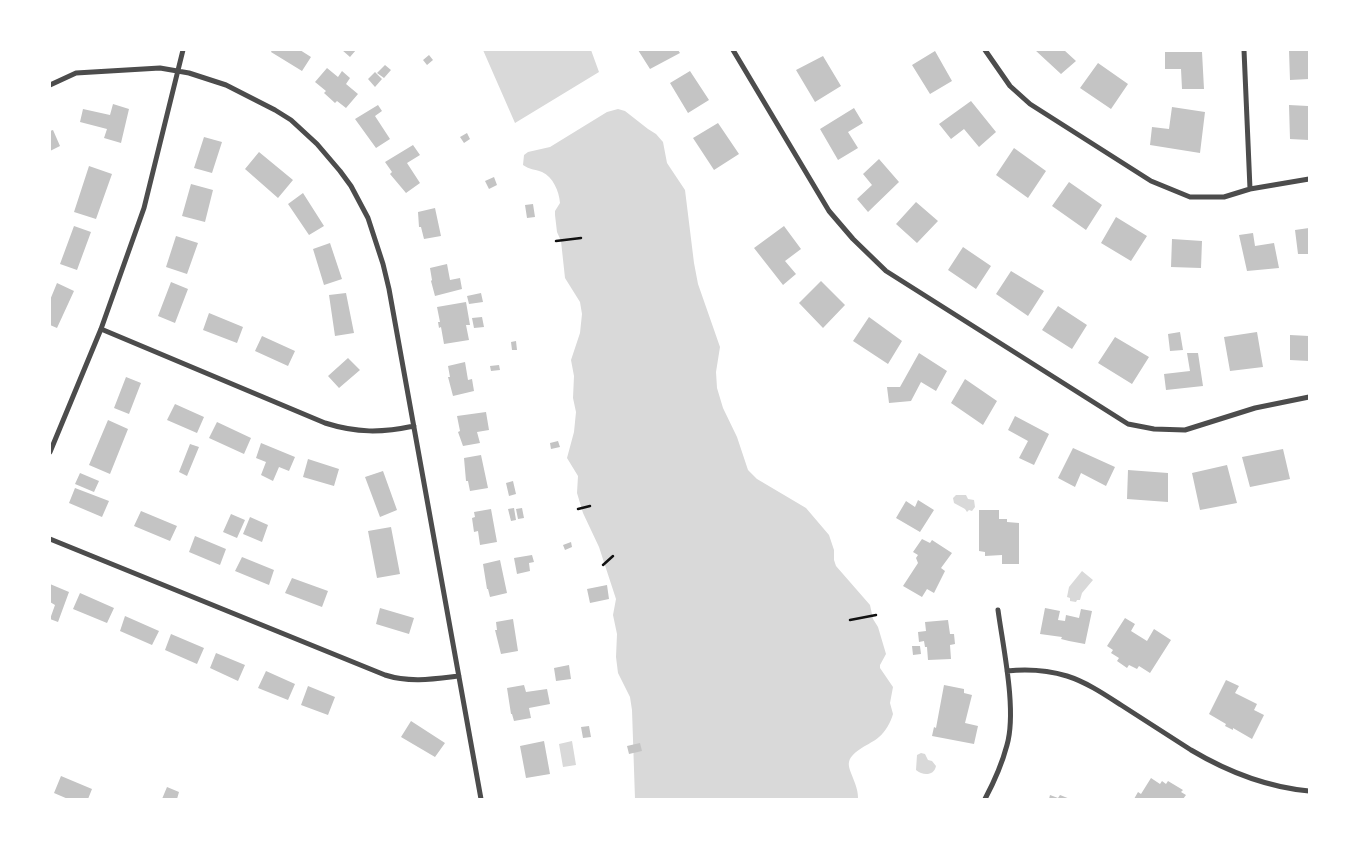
<!DOCTYPE html>
<style>
body{margin:0}
#map{position:relative;width:1359px;height:849px;overflow:hidden;background:#fff;font-family:Signika,sans-serif}
canvas{display:block}
.frame{position:absolute;inset:0;border:51px solid #fff;pointer-events:none}
</style>
<div id="map">
<canvas width="1359" height="849"></canvas>
<div class="frame"></div>
</div>
<script>
const c = document.querySelector('canvas').getContext('2d');
c.lineJoin = 'round';
function fillPath(path, color) { c.fillStyle = color; c.fill(path, 'evenodd'); }
function stroke(path, color, width, dash) { c.strokeStyle = color; c.lineWidth = width; c.lineCap = dash ? 'butt' : 'round'; c.setLineDash(dash || []); c.stroke(path); }
fillPath(new Path2D(`
 M483,50H591L599,72L515,123Z
 M618,109L625,111L648,129L656,134L663,142L667,163L685,190L694,263L698,284L720,347L716,372L717,388L723,408L737,437L748,470L757,479L806,508L829,535L834,550V560L836,566L870,605L873,619L878,627L886,654L880,665V668L893,687L890,703L893,714C891,722 885,732 879,737C870,745 852,750 849,762C847,770 859,785 858,799H635L632,710L630,697L618,673L616,657L617,634L613,615L616,599L599,547L583,513L577,493L578,476L567,458L574,432L576,412L573,398L574,376L571,360L580,333L582,314L580,302L565,278L561,241L557,232L555,215V211L560,203C559,191 553,177 542,172C534,169 530,170 523,165L524,155L528,152L550,147L607,112Z
 M956,495H966L968,499L974,500L975,507L972,511L969,510L967,512L965,509L954,503L953,498Z
 M1082,571L1093,580L1082,593L1080,600H1077L1076,602L1070,601V598L1067,597L1069,587Z
 M572,741L576,765L563,767L559,744Z
 M921,753L925,754L928,760L932,761L936,766C934,776 923,776 916,770L917,755Z`), '#d9d9d9');
fillPath(new Path2D(`
 M272,50H300L311,57L302,71L271,52Z
 M342,50H356L350,57Z
 M638,50H678L680,53L650,69Z
 M1035,50H1064L1076,61L1061,74Z
 M1289,50H1309V79L1290,80Z
 M935,51L952,81L930,94L912,65Z
 M1165,52H1202L1204,89H1182L1181,69H1165Z
 M429,55L433,60L427,65L423,60Z
 M823,56L841,86L815,102L796,70Z
 M1098,63L1128,84L1111,109L1080,88Z
 M385,65L391,70L384,78L377,73Z
 M327,68L338,77L342,71L350,78L346,84L358,94L346,108L337,101L335,103L324,93L326,91L315,82Z
 M690,71L709,100L688,113L670,83Z
 M375,72L382,79L375,87L368,79Z
 M971,101L996,132L979,147L964,129L951,139L939,124Z
 M113,104L129,109L121,143L104,138L107,129L80,122L83,109L110,115Z
 M378,105L382,111L375,116L390,139L376,148L355,119Z
 M1289,105L1308,106L1309,140L1290,139Z
 M1172,107L1205,112L1200,153L1150,145L1152,127L1169,129Z
 M854,108L863,123L848,132L858,148L838,160L820,129Z
 M718,123L739,154L714,170L693,138Z
 M53,130L60,146L50,151V131Z
 M467,133L470,139L464,143L460,137Z
 M204,137L222,142L212,173L194,168Z
 M413,145L420,155L407,163L420,183L406,193L390,174L392,172L385,162Z
 M1014,148L1046,171L1028,198L996,175Z
 M259,152L293,180L278,198L245,169Z
 M879,159L899,182L868,212L857,199L872,185L863,174Z
 M89,166L112,174L96,219L74,212Z
 M494,177L497,185L489,189L485,181Z
 M1069,182L1102,205L1086,230L1052,206Z
 M191,184L213,190L205,222L182,216Z
 M303,193L324,226L309,235L288,204Z
 M916,202L938,221L917,243L896,224Z
 M533,204L535,217L527,218L525,205Z
 M435,208L441,236L424,239L421,227H419L418,212Z
 M1116,217L1147,236L1131,261L1101,243Z
 M74,226L91,232L77,270L60,264Z
 M784,226L801,249L785,261L796,274L783,285L754,248Z
 M1309,228V254H1298L1295,230Z
 M1253,233L1255,246L1274,243L1279,268L1247,271L1239,235Z
 M176,236L198,243L187,274L166,267Z
 M1172,239L1202,241L1201,268L1171,267Z
 M330,243L342,279L324,285L313,249Z
 M963,247L991,266L976,289L948,270Z
 M447,264L450,280L460,278L462,289L435,296L431,281L432,280L430,268Z
 M1011,271L1044,291L1028,316L996,294Z
 M821,281L845,305L823,328L799,303Z
 M171,282L188,289L175,323L158,316Z
 M57,283L74,291L57,328L50,325V300Z
 M346,293L354,333L335,336L329,295Z
 M481,293L483,302L469,304L467,296Z
 M466,302L470,325H466L469,340L444,344L441,327L439,328L438,322H440L437,307Z
 M1058,306L1087,325L1072,349L1042,330Z
 M209,313L243,327L237,343L203,330Z
 M482,317L484,327L474,328L472,318Z
 M869,317L902,341L888,364L853,341Z
 M1180,332L1183,350L1170,351L1168,334Z
 M1257,332L1263,367L1230,371L1224,337Z
 M1290,335L1309,336V361L1290,360Z
 M262,336L295,351L288,366L255,351Z
 M1115,337L1149,357L1132,384L1098,363Z
 M516,341L517,350H512L511,342Z
 M919,353L947,371L936,391L921,382L911,401L889,403L887,387H900Z
 M1187,353H1198L1203,386L1166,390L1164,374L1190,371Z
 M348,358L360,370L339,388L328,376Z
 M465,362L468,380L472,379L474,391L453,396L448,377H450L448,366Z
 M499,365L500,370L491,371L490,366Z
 M126,377L141,383L129,414L114,408Z
 M965,379L997,401L983,425L951,403Z
 M175,404L204,417L197,433L167,420Z
 M486,412L489,430L477,432L480,443L463,446L458,432L460,431L457,416Z
 M1015,416L1049,434L1034,465L1019,458L1028,441L1008,430Z
 M108,420L128,429L110,474L89,465Z
 M217,422L251,438L244,454L209,438Z
 M558,441L560,447L551,449L550,443Z
 M261,443L295,457L289,471L279,467L273,481L261,475L266,462L256,458Z
 M190,444L199,447L187,476L179,472Z
 M1073,448L1115,467L1106,486L1081,473L1075,487L1058,478Z
 M1283,449L1290,479L1250,487L1242,457Z
 M481,455L488,488L470,491L468,481H466L464,458Z
 M308,459L339,469L334,486L303,477Z
 M1227,465L1237,503L1200,510L1192,473Z
 M1128,470L1168,473V502L1127,499Z
 M383,471L397,510L380,517L365,477Z
 M80,473L99,481L94,492L75,484Z
 M513,481L516,494L509,496L506,483Z
 M75,488L109,501L102,517L69,503Z
 M918,500L934,510L920,532L896,518L906,501L915,507Z
 M514,508L516,520L511,521L508,509Z
 M522,508L524,518L518,519L516,509Z
 M491,509L497,542L480,545L478,531L474,532L472,518L475,517L474,512Z
 M979,510H999V519H1007V522L1019,523V564H1002V555L985,556V552L979,551Z
 M141,511L177,526L170,541L134,526Z
 M231,514L245,520L237,538L223,532Z
 M250,517L268,525L262,542L243,534Z
 M391,527L400,574L377,578L368,531Z
 M195,536L226,549L220,565L189,552Z
 M922,539L930,543L932,540L952,553L941,568L945,571L934,593L927,589L922,597L903,586L918,563L916,558L918,555L913,552Z
 M571,542L572,547L565,550L563,545Z
 M532,555L534,562L529,563L530,571L517,574L514,558Z
 M242,557L274,570L269,585L235,571Z
 M500,560L507,593L490,597L488,589H487L483,564Z
 M292,578L328,591L322,607L285,593Z
 M50,584L69,592L58,622L50,619L55,605L50,602Z
 M607,585L609,599L590,603L587,589Z
 M80,593L114,608L107,623L73,609Z
 M380,608L414,618L409,634L376,624Z
 M1045,608L1060,611L1058,620L1065,621L1066,615L1079,618L1081,609L1092,611L1085,644L1069,641L1061,639L1062,637L1040,634Z
 M125,616L159,631L152,645L120,631Z
 M1125,618L1135,624L1131,631L1147,641L1154,629L1171,640L1150,673L1139,666L1137,669L1129,665L1127,668L1117,661L1119,658L1111,653L1113,650L1107,646Z
 M513,619L518,651L501,654L495,630H497L496,622Z
 M948,620L950,634H954L955,644L950,645L951,659L928,660L927,647H925L924,641L919,642L918,632L926,631L925,622Z
 M171,634L204,648L197,664L165,650Z
 M912,646H920L921,654L913,655Z
 M216,653L245,665L238,681L210,668Z
 M569,665L571,679L556,681L554,668Z
 M266,671L295,684L288,700L258,688Z
 M1226,680L1239,686L1235,693L1257,704L1254,710L1264,715L1252,739L1233,728V730L1225,726L1226,724L1209,714Z
 M524,685L526,692L547,689L550,704L529,708L531,718L514,721L512,714H511L507,688Z
 M944,685L964,689V693L972,695L965,723L978,726L974,744L932,736L934,727L936,728Z
 M308,686L335,697L328,715L301,705Z
 M411,721L445,743L435,757L401,737Z
 M589,726L591,737L583,738L581,727Z
 M544,741L550,774L526,778L520,746Z
 M640,743L642,751L629,754L627,746Z
 M61,776L92,789L88,799H68L54,793Z
 M1151,778L1160,784L1162,781L1166,784L1168,781L1183,790L1181,792L1186,795L1183,799H1134L1138,792L1141,794Z
 M167,787L179,792L177,799H162Z
 M1050,795L1058,798L1060,795L1070,799H1049Z`), '#c4c4c4');
stroke(new Path2D(`
 M556,241L581,238
 M578,509L590,506
 M603,565L613,556
 M850,620L876,615`), '#111', 2.5);
stroke(new Path2D(`
 M733,50L829,211L853,239L886,271L1128,424L1154,429L1185,430L1255,408L1309,397
 M985,50L1010,86L1030,104L1151,181L1190,197H1224L1250,189L1309,179
 M1244,50L1250,189
 M50,85L76,73L160,68L189,73L226,85L275,110L291,120L317,144L340,171L351,186L368,218L383,264L389,289L481,799
 M101,329L325,423C357,433 381,433 414,426
 M50,452L101,329L144,208L183,50
 M50,539L385,675C410,683 434,679 459,676
 M1007,671C1027,669 1047,670 1067,676C1086,682 1104,694 1121,705C1144,720 1168,735 1191,750C1228,772 1266,787 1309,791
 M985,799C994,782 1002,764 1007,745C1017,710 1003,647 998,610`), '#4c4c4c', 5);
</script>
